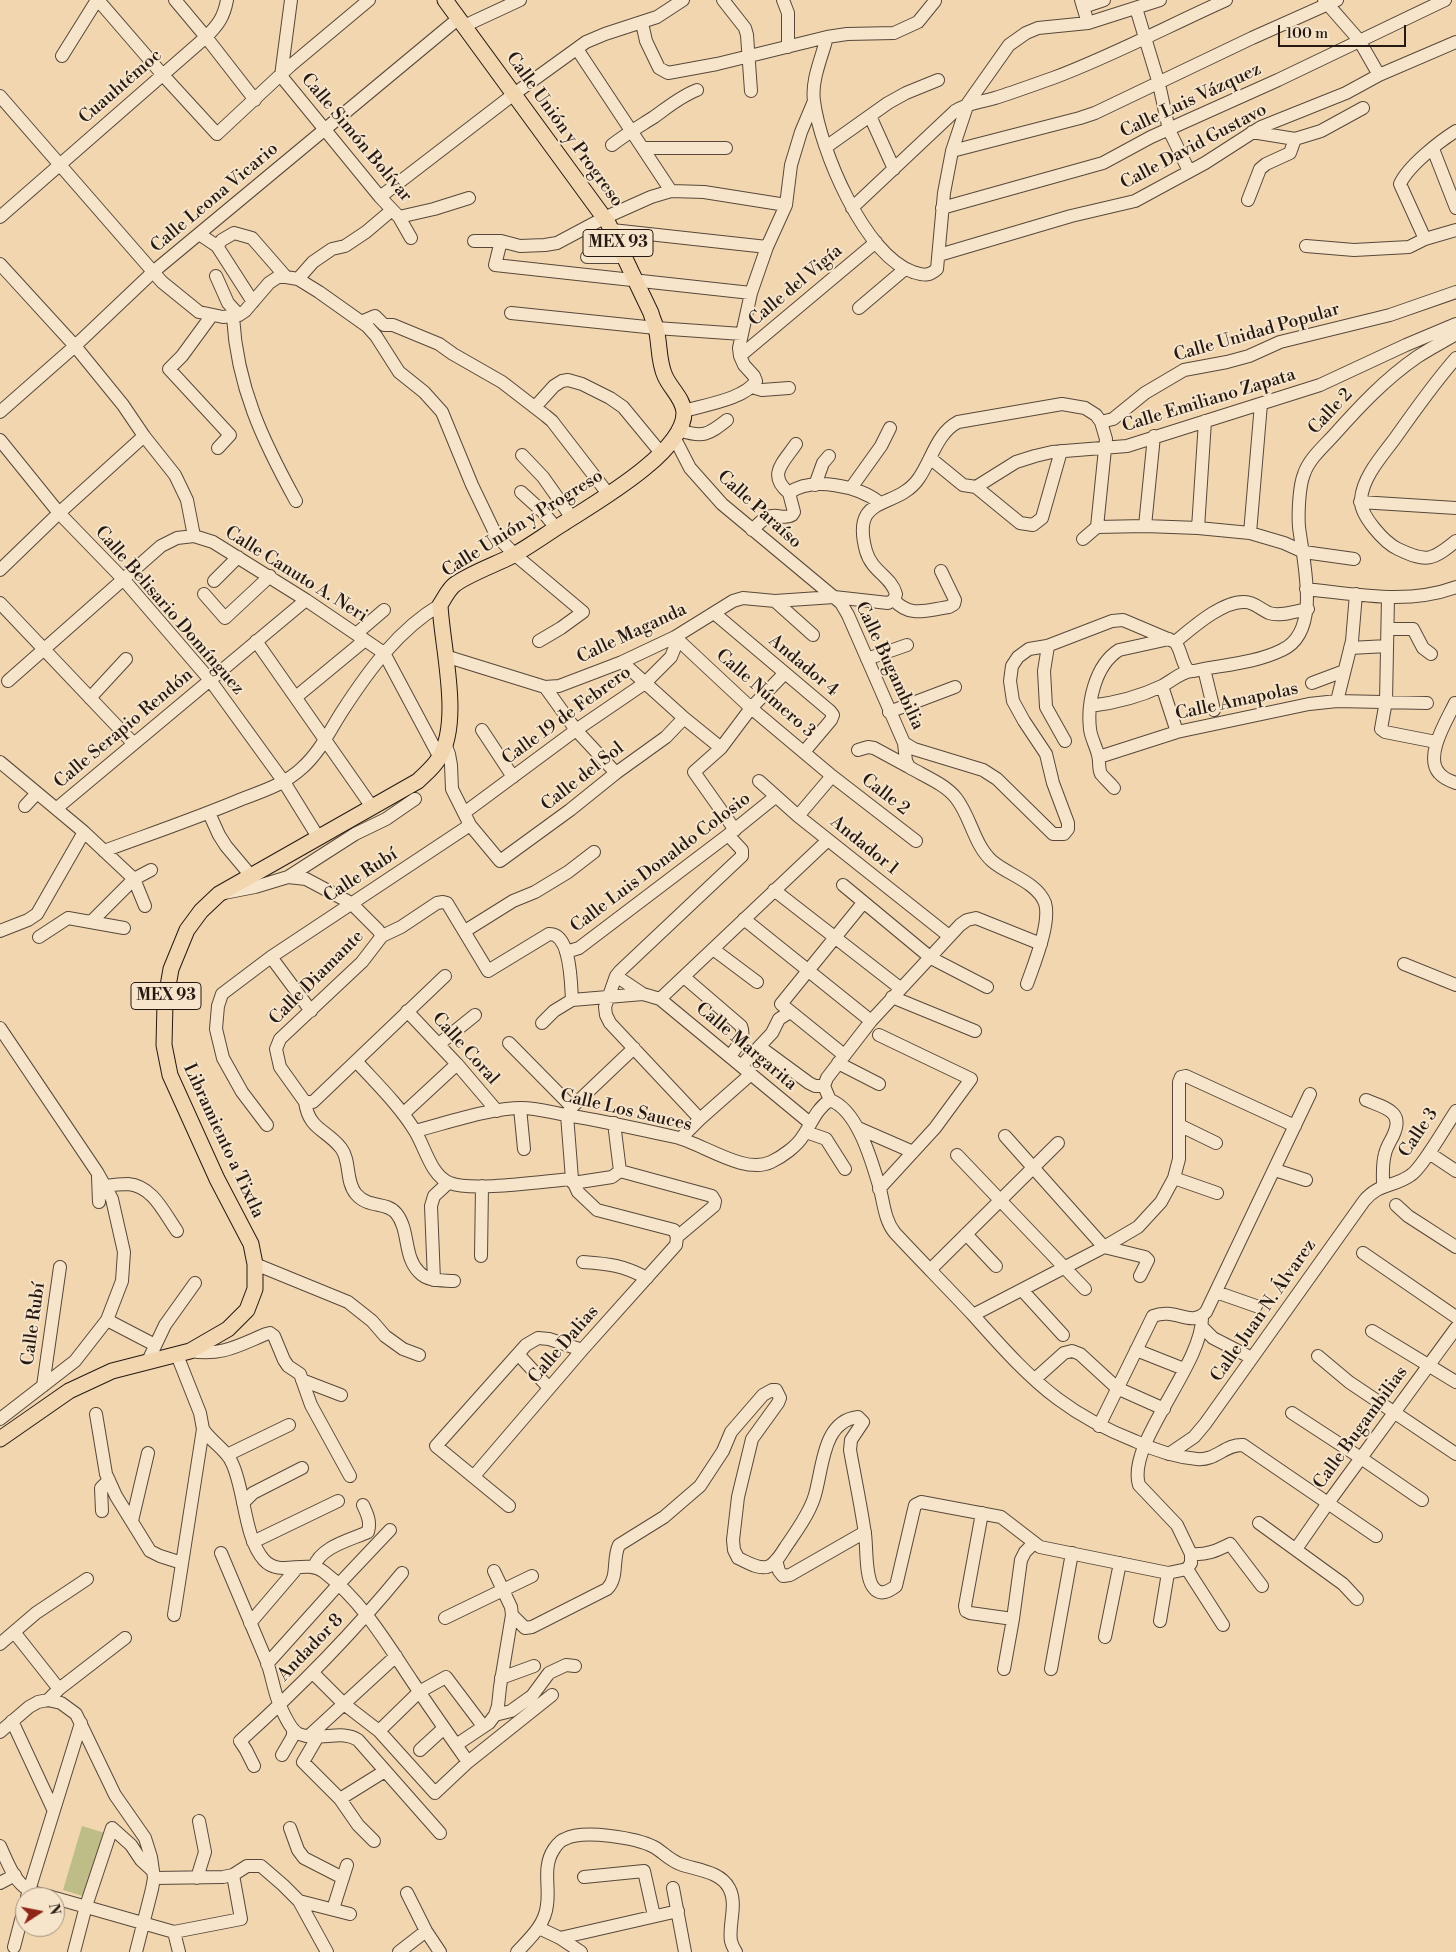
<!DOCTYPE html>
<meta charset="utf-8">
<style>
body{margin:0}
#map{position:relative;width:1456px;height:1952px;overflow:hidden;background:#f1d6af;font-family:"Libre Bodoni",serif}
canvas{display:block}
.north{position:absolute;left:15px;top:1887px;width:50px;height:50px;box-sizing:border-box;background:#f6e4cb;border:1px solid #a29381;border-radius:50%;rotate:79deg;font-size:14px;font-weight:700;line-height:20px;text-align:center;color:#251913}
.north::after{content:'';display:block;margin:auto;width:18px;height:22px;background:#8f2418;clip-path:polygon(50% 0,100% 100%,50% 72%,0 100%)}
.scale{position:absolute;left:1278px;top:25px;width:128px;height:22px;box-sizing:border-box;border:2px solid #251913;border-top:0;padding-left:6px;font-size:15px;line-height:18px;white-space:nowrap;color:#251913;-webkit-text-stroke:4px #f6e4cb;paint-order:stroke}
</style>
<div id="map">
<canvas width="1456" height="1952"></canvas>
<div class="north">N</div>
<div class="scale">100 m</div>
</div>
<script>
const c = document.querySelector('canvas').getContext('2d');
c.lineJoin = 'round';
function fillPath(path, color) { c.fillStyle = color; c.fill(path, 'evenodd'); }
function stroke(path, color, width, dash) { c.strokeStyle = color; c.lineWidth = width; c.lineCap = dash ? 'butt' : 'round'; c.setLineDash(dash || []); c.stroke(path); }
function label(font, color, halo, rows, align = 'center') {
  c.font = font + ' "Libre Bodoni",serif'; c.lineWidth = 4; c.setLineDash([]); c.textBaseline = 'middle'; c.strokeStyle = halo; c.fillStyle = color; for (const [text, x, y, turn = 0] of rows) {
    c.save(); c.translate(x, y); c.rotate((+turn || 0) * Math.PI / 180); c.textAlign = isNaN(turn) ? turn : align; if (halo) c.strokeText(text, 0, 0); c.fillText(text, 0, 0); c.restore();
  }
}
fillPath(new Path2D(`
 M82,1826L105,1833L86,1897L63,1890Z`), '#bebd87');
const minor = new Path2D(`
 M98,0L162,74L217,134L290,66L369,0
 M175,0L206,37L255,100
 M291,0L281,76L380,197L399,217L411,238
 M723,0L745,28L747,35L751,91
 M783,0L788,13V47
 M1081,0L1088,23
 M1324,0L1359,40L1379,75
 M1083,7L1104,0
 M1136,8L1159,84L1169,130L1189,171
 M642,23L646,41L659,68L668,73L717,64L827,37L847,34L894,33L918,22L935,1
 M464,26L520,0
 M827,37C822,57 811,80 814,101C820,149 864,255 913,272C923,275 928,277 937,269L944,193L952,151L968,103L1009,45L1026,33L1038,28L1088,23L1160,0
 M577,49L671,191
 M62,56L97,0
 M0,96L162,282L199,312L223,317L239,315L245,311L269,283L278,277H286L298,279L319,292L367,326L376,336L399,372L424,392L442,412L472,485L496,535L514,554L583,612L561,628L539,641
 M870,116L894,169
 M1252,132L1295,139L1321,131L1363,108
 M612,145C626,134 640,126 654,117C668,107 681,96 697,90
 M826,147L888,103L906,93L938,80
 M644,148H726
 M1433,149L1456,208
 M952,151L1080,118L1095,113L1252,38L1337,0
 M380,197L514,94L586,42L605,34L657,17L683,0
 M1248,200L1260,169L1266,164L1290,153L1295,139
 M852,208L955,111C970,102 979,103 995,98C1014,92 1033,85 1053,78C1112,56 1168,26 1226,0
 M942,208L1103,163L1151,137L1278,80L1445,0
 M0,217L206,37C218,25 224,17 227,0
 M399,217L434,209L469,198
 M612,230L767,247
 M199,234L217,246L222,240L234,233L252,238L286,277
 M1425,239L1400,184C1408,166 1440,141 1456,131
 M474,241H501L520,246L545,245L557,243L604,218L651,197L671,191L704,192L786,205
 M501,241L495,265L751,293
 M217,246L253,302
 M1306,246L1354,250L1409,247L1425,239L1456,230
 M939,255L1071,216L1135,201L1205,163L1261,127L1346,93L1379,75L1456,42
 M587,257H625
 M0,264L75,346L123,405L144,436L175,475L187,500L194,536
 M216,276L228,303L239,315
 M298,279L313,262L332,249L345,246L366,232L392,210
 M859,308L905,269
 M511,313L656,328L742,334
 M212,315L182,356L169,369L230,435L218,448
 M233,317C237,387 263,441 296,501
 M361,322L375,316L384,325H393L439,344L453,354L502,382L546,416L552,421L609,495
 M740,356L876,242
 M1456,358C1434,383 1415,410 1396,437C1383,455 1363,476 1361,499C1359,515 1385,543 1398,549C1427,563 1433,560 1456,541
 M752,387L762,390L789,388
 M535,407L554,386L562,381L568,380L582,384L610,398L623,407L661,453
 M684,411C704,405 745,399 756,381L754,376L744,365L740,356L739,348L742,334L751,293L767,247L786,205L791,165L801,132L814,101
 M0,412L75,346L153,272L459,18
 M1101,422L1113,419L1145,393L1184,370L1227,362L1249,356L1280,342L1390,315L1456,292
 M679,430C703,438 708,435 727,420
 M674,437L690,468L722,504L841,603L848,615L904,743L914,749L983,770L997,779L1053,834H1064L1068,829V823L1053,783L1046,754L1024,721L1013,701L1010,681L1012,666L1018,657L1029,649L1047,646L1112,621L1123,620L1175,642C1182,651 1181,662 1188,670
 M0,440L59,513L124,580L210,680L284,782L318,837
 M522,455L543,477L572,518
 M930,458L963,485L976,487
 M815,485L823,463L829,456
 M976,487L1016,462L1035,456L1052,452L1127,446L1320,385L1406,345L1456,324
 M976,487L1020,523L1033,525L1042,518L1061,451
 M851,488L881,446L890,428
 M521,492L543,512L556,528
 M789,493C767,475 783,463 796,444
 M1360,502L1456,508
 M1145,526L1154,436
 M1097,527L1145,526L1198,528L1250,533L1284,543L1304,552L1354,559
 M1198,528L1205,421
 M752,530C757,526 762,519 768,517C777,513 784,520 792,515L794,512L789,493C812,476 859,486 880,503
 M1250,533L1261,404
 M1083,539L1097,527
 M0,570L59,513L144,436
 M214,581L238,557
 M1306,589C1356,594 1408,605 1456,587
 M204,594L225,618L270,576
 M1388,597L1386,701L1381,729L1385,732L1436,742
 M894,600C910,618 927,610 949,607L954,604L955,600L941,571
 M775,601L813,635
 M0,603L133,743
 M714,613L830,711L833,715L831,720L804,752
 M1388,629H1413L1423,648L1431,654
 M356,634L384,610
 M675,637L751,708L832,776L916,841
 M256,641L372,807
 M1175,642C1191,629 1223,600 1245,602C1254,602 1260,609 1269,613C1280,617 1296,611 1308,609
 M1048,646L1044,671L1046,707L1065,741
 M1350,648L1387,646
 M445,656L545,687L559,686L622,662L675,637L733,601L743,598L775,601L834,597L888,603L894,600L896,594C891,576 872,572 866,551C850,492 897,511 919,478C932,459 937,433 958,422L1062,404L1085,408L1096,415L1101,422L1106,439L1097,527
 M867,659L907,645
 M622,662L684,718L721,748
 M1204,669L1214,710
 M8,681L161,546L177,538L194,536L213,542L306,600L384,653L440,758
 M1312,683L1344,671
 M1162,686L1177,732
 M545,687L576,730L616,773
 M296,697L365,640
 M90,698L126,659
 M1337,701L1352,641L1356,594
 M1456,703H1455C1447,720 1424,756 1439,773C1443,778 1450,781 1456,783
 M1090,706C1115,703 1139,697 1162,686C1172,681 1183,670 1194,671C1222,665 1256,663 1282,650C1322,632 1303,561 1299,527C1298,514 1299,486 1304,474C1309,459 1323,447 1334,435C1359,407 1385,379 1417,357C1429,349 1443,342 1456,334
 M889,712L955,687
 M482,730L513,777
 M904,743L906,761L909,767C924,776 945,784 956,798C971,817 974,845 992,861C1008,875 1037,882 1045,903C1051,923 1034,964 1027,984
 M445,744L449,754L451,765L452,789L470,825L500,861L570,810L616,773L666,737L684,718
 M858,750L868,747L874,748L909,767
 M1099,757L1177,732L1309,704L1337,701L1427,703
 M0,762L84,832L134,879L145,906
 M759,781L798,816L949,936
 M1114,788C1110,783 1105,779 1101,774C1098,768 1100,761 1098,755C1096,746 1091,738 1090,729C1087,703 1095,665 1119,650L1169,639
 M25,806L37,793
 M57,808L306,600
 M209,813L219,835L226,846L252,877
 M464,813L576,730L645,683L671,657L675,647V637
 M798,816L832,776
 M735,830L694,772L721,748L751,708L784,674
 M104,851C150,834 197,818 242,799C263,791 285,784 302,768C320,752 330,730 343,710C369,670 399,629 440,605
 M288,877L355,834L386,819L415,799
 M843,885L931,958L987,987
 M774,890L900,988
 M224,893L255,887L288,877L306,879L351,903L378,930L382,936
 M744,919L871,1021
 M92,921L134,879L151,870
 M0,931L28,920L37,914L84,832
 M465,931L513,901L535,892L568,872L594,852
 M39,937L68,918L124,928
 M713,949L757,982
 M566,952L579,948L728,835L775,797
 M271,957L311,1011
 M1404,964L1456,985
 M616,976L643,994
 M684,977L741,1026C746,1038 737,1046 730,1056
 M892,997L975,1031
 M660,999L828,840
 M407,1011L457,1064L497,1111
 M542,1023L554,1011L572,1000L643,994L660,999L810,1123
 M0,1028L97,1172L112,1199L124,1252L122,1281L107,1320L75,1361L0,1419
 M879,1035L971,1079L935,1128L879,1189
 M509,1043L572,1107L567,1115L572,1179L578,1192L597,1210L674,1230L677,1237
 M439,1044L475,1015
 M760,1047L809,1083L815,1086H824
 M844,1055L781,1004L863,903
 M356,1061C376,1083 399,1105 415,1131C425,1147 431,1176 450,1183C472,1192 545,1181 572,1179
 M838,1063L879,1084
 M741,1066L772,1033L779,1019L790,1012
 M830,1100C858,1110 872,1162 880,1189C884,1205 885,1221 895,1233C921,1261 948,1288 974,1316C1000,1345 1027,1376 1058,1399C1082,1417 1107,1430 1135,1441C1154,1450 1175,1457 1197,1459C1216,1461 1225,1444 1243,1445L1376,1536
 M830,1100L824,1086L827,1078L871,1021L960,925L967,920L976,918L1041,944
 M1366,1100C1385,1108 1405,1111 1393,1136C1390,1142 1386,1148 1385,1154C1382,1164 1383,1175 1383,1185
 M305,1102L280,1067L276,1049L280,1039L362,962L382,936L401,927L437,903L443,902L447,903L488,971L549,934C571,933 571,984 572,1000
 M305,1102C309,1130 326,1129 341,1148C351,1161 345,1181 356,1194C369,1209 386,1201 396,1213C410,1230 403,1256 419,1272C428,1282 442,1280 454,1281
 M305,1102H313L445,976
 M572,1107L634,1048
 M520,1108L524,1149
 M403,1114L457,1064
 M700,1119L610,1023L606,1015L605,1007L616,976L620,971L742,856V850L728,835
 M614,1123L620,1171
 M267,1125L242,1092L223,1058L216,1029L218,1006L222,994L271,957L470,825
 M1179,1125L1216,1143
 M858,1128L913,1152
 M415,1131C447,1123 490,1108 522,1108C538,1108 552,1113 567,1115C603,1121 639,1129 675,1137C702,1143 744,1175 771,1162C782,1157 797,1146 803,1136C812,1123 816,1109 830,1100
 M806,1132L826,1139L845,1169
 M1005,1136L1104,1247L1145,1257L1148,1260L1140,1276
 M681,1138L700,1119L751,1074
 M1429,1153L1456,1171
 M957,1155L1085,1289
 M1275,1170L1306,1180
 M620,1171L712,1196L715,1201L714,1206L677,1237
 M98,1177L99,1202
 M1174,1178L1217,1193
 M573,1183L612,1177L620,1171
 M105,1186C112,1185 121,1184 128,1184C153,1186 164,1213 177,1231
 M1396,1205L1408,1216L1456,1247
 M966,1234L996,1266
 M1363,1253L1456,1317
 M481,1256L482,1186
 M583,1262C610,1264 622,1265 647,1278
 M255,1264L348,1302L372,1321L385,1336L403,1349L419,1355
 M930,1270L1058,1143
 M434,1280L431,1206L434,1196L448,1183
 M1022,1290L1063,1335
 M1216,1292L1256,1306
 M973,1315L1104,1247L1138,1227L1161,1202L1174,1178L1179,1159V1082L1181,1077L1186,1076L1295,1126
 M107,1320L155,1345
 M1202,1327L1213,1338L1252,1358
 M1372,1331L1456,1382
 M1136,1350L1184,1369
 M190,1351C222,1356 237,1346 266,1334L270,1333L274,1336L284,1360L288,1366L300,1374L311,1405L350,1476
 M518,1354L549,1388
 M1318,1356L1349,1382L1456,1454
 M148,1361L165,1325L195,1283
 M1035,1379L1064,1353L1072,1351L1080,1354L1117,1388L1164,1409
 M302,1380L341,1395
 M43,1386L60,1267
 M1292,1413L1361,1458L1422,1500
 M96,1414L106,1474L116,1496L150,1551L160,1556L182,1563
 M1099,1426L1153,1316C1176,1307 1190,1328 1206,1312L1310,1094
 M203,1429C211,1442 227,1450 232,1463C245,1490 244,1538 264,1560C280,1578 306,1558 324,1572C362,1601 386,1642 412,1681C430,1708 449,1735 468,1762
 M1169,1454L1194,1437L1205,1424L1364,1201C1378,1183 1395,1187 1411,1175C1422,1168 1447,1124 1456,1111
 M227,1455L289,1425
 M474,1476L582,1350L676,1245L677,1237
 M243,1503L253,1493L302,1468
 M509,1506L436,1446L526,1345L538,1338L549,1339L582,1350
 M102,1511L101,1488L109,1480
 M982,1513L965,1606L966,1611L970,1613L1013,1619
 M132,1521L148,1453
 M1259,1523L1343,1584L1357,1599
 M253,1542L338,1501
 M1296,1549L1328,1503L1456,1328
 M221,1553C236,1589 252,1626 267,1662C272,1676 274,1692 280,1706C284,1714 291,1731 299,1734C319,1742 342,1729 358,1740L440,1833
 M1191,1554C1207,1555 1216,1551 1230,1544L1262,1586
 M776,1560L779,1571L783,1576L790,1575L865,1532
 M314,1567C320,1547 350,1540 368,1532C371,1521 367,1514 363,1505
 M1187,1569L1223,1625
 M494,1571L511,1607L512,1615L500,1687L498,1706L495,1715
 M174,1615L203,1429L200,1413L177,1355
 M512,1615L525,1628L532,1627L607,1589C619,1577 612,1559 619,1545L664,1517L700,1486L723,1451L731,1432L763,1395L772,1390H776L780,1398L778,1403L752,1439L738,1497L733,1540L734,1550L738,1558C747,1562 757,1569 767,1567C775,1565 781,1554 785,1548C795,1533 808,1516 814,1498C823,1472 821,1421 858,1417L863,1422L851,1440L850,1450C855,1478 861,1506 865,1534C867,1548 865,1576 873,1587C880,1597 889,1591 896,1586L915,1505L921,1502L1001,1517L1040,1547L1168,1573L1187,1569L1191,1563V1554L1177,1525L1139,1485C1126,1443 1204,1364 1202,1316
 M445,1618L532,1576
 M1160,1621L1168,1573
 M250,1623L297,1568
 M14,1632L59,1689
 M1105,1637L1120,1563
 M0,1644L36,1613L87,1579
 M267,1664L338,1585L390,1530
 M1004,1669L1013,1619L1021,1560L1025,1552L1034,1543
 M1051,1669L1072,1553
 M313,1673L344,1704L379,1731L435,1793L468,1762L552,1695
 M501,1678L534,1666
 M48,1700L59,1689L125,1638
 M12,1721L53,1809
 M379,1731L419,1692L446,1677L483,1726
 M0,1732L29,1707L38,1702L48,1700L61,1703L76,1714L115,1795L145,1838L151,1857L154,1878L152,1889L136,1952
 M310,1735L396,1656
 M317,1738L303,1762L340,1799L358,1825L374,1841
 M456,1745L489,1723L495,1715L511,1711L532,1696L549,1673L566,1665L575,1666
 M420,1750L444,1728
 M282,1755L293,1736V1729
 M254,1766L246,1750L240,1741C298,1689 352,1634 402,1573
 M340,1799L385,1771
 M290,1828L298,1850L304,1858L343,1878
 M0,1846C7,1861 14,1882 29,1890C35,1894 45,1895 52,1897
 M584,1877L644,1871L654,1916
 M154,1878L223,1877L233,1875L247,1866H261L283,1885L299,1901L327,1952
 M197,1878L205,1852L199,1821
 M0,1883L15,1875
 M673,1888L685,1952
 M407,1893L426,1931L440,1952
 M27,1897L81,1723
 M55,1898L174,1932L241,1919L233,1875
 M299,1901L350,1914
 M333,1909L347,1865
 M539,1928L560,1938L581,1952
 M174,1932L179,1952
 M560,1938L678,1911
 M14,1947L25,1905
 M74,1952L86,1906L112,1828L131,1845L141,1860L153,1871
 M399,1952L426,1931
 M517,1952C530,1938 545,1925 547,1905C550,1886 542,1867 554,1849C556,1846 561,1840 565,1839C583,1829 637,1838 654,1847C663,1852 669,1860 680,1864C696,1870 720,1871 729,1888C738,1904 728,1925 731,1941C732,1945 734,1949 736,1952`);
const major = new Path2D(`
 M0,1439L69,1391L112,1371L190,1351L228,1329L247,1310L255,1289V1264L251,1244L217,1179L170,1075L164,1045L165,1003L171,969L187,930L201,911L219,894L418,781C425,774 434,767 439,758C462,722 442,647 440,605C444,599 447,592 453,586C462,577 496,564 510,557C529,547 546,534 564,523C595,503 685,452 684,412C683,398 670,388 665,376C658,361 660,344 656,328C655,323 652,318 651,313L608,223L445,0`);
stroke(minor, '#58483a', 14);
stroke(major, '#251913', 17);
stroke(minor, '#f6e4cb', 12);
stroke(major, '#f1d6af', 15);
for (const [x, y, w] of [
 [618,243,70],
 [166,996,70]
]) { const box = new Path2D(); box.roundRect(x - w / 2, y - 13.5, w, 27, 4); c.fillStyle = '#f6e4cb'; c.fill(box); stroke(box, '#251913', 1); }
label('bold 16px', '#251913', null, [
 ["MEX 93",618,243],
 ["MEX 93",166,996]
]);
label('18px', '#251913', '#f6e4cb', [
 ["Cuauhtémoc",121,87,-41],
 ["Calle Luis Vázquez",1191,101,-25],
 ["Calle Unión y Progreso",564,130,54],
 ["Calle Simón Bolívar",356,138,50],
 ["Calle David Gustavo",1194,147,-28],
 ["Calle Leona Vicario",215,198,-40],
 ["Calle del Vigía",796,286,-40],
 ["Calle Unidad Popular",1257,333,-16],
 ["Calle Emiliano Zapata",1209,401,-17],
 ["Calle 2",1331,412,-47],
 ["Calle Paraíso",759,510,42],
 ["Calle Unión y Progreso",523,524,-32],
 ["Calle Canuto A. Neri",296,575,32],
 ["Calle Belisario Domínguez",169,611,49],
 ["Calle Maganda",632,634,-25],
 ["Andador 4",803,666,40],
 ["Calle Bugambilia",889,666,65],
 ["Calle Número 3",765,694,41],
 ["Calle Amapolas",1237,702,-12],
 ["Calle 19 de Febrero",567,716,-36],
 ["Calle Serapio Rendón",124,729,-40],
 ["Calle del Sol",583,777,-38],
 ["Calle 2",885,795,38],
 ["Andador 1",864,846,39],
 ["Calle Luis Donaldo Colosio",661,863,-37],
 ["Calle Rubí",361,876,-33],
 ["Calle Diamante",317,978,-45],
 ["Calle Margarita",746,1047,40],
 ["Calle Coral",465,1049,48],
 ["Calle Los Sauces",626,1111,13],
 ["Calle 3",1419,1133,-56],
 ["Libramiento a Tixtla",223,1141,65],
 ["Calle Juan N. Álvarez",1264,1311,-55],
 ["Calle Rubí",34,1324,-82],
 ["Calle Dalias",564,1345,-49],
 ["Calle Bugambilias",1361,1428,-54],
 ["Andador 8",311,1648,-46]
]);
</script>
